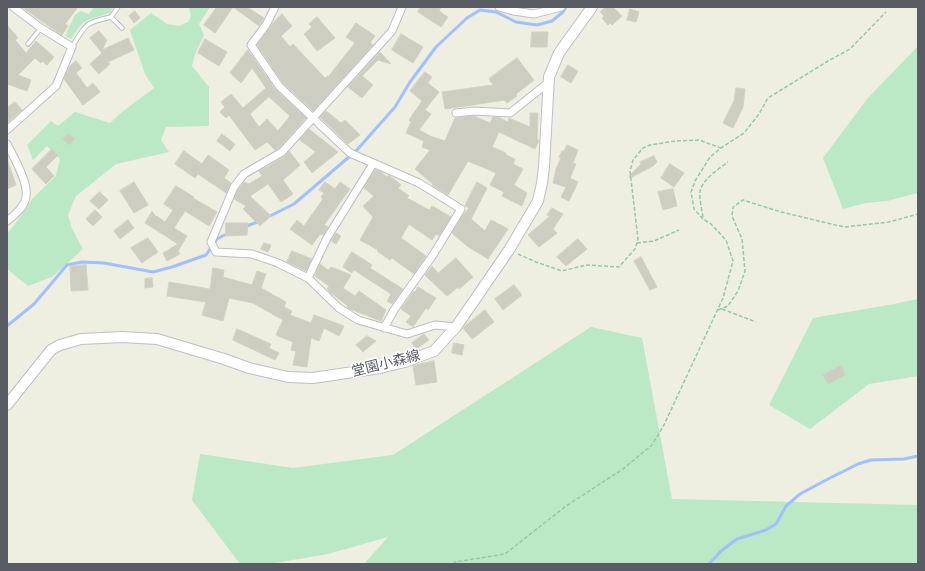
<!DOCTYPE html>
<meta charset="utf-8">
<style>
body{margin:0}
#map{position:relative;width:925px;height:571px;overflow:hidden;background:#eeeee1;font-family:"Space Grotesk",sans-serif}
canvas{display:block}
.frame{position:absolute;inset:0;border:8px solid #595c63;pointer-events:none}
</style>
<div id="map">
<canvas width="925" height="571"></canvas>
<div class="frame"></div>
</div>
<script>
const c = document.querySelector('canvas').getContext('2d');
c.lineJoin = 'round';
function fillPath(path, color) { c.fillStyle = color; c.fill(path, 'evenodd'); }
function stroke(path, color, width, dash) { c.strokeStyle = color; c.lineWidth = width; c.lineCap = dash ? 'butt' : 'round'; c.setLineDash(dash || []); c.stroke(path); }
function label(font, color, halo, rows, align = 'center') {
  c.font = font + ' "Space Grotesk","Noto Sans JP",sans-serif'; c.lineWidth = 3; c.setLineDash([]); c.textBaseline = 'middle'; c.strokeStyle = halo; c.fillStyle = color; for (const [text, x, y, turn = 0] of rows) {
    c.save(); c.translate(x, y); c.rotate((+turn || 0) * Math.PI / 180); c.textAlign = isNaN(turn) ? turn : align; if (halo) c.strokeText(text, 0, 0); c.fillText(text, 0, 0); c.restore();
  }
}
fillPath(new Path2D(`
 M94,7H113L110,13C86,21 85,17 71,39L65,36L75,15L81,11L89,14Z
 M189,7H210L199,24L204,35L195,54L192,66L209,87V126L166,127L161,140L169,152L116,164L76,196L68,215L72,229L83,249L52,277L28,286L7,269V233L16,223L33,198L56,176L60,159L47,146L33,160L27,145L51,121L58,126L75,112L110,123L122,112L154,88L145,74L130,30L151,13L167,24L179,26L188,22L191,16Z
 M918,46V193L887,201L866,203L843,209L823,158L867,99Z
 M918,299V376L869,384L810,429L769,405L813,318L894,304Z
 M591,327L642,338L672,499L918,505V564H364L388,537L328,554L269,564H240L192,500L200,454L293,468L393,455Z`), '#bbe8c5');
stroke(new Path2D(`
 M268,217L294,204L356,151L395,107L410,82L436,47L467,18L480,10L496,12L516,22L537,25L552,21L563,12L566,7
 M244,227L260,221
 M7,326L34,304L67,265L82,262L104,263L153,272L172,267L206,255L217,239L230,232
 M709,564L721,551L737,539L766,530L776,524L786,506L800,494L828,479L858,464L871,460L904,459L918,456`), '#a0c0ff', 3);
const building = new Path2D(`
 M22,7H78L65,24L68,26L62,35Z
 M217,7H247L264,18L259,26L233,7L215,33L204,25Z
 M421,7H441L439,11L448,17L441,27L418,12Z
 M606,7H613L622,16L612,25L610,23L608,25L602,18L604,16L600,12Z
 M630,9L639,12L636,22L627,20Z
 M135,11L140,18L134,23L129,16Z
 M282,14L292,26L281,36L290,47L293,44L325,78L328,76V77L355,43L346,37L356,23L375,36L370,43L373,45L313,111L283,83L257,45L273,23Z
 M317,17L335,38L317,51L304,34L312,27L309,24Z
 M7,25L18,38L15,40L26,53L36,41L54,57L47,65L42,61L41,63L35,58L18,75L31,80L27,91L7,84Z
 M99,31L107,40L102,50L128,38L134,50L108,62L110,64L99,74L90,64L102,53L90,38Z
 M532,32H548L547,47H531Z
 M401,34L423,47L413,63L392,50Z
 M205,39L227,52L219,66L198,53Z
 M248,50L275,89L306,118L279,148L275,150L267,142L255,150L229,115L226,118L220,112L225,107L221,102L231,94L243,108L266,88L252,68L241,83L230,73ZM269,97L290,116L278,131L267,119L259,127L250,114Z
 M380,52L391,64L378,60L362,76L373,85L362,98L348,87Z
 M517,58L534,80L516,94L517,96L507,103L505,100L445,109L442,92L493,85L489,79Z
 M76,61L82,68L76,73L87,88L93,83L100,92L83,105L64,79L70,66Z
 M568,65L578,71L571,83L561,77Z
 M425,72L432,77L428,83L439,92L425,110L431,114L419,130L430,136L445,141L455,118L474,116L490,123L493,117H498L508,122L509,118L530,127V113H538L537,139L539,141L535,149L499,132L492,147L506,153V155L515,159L513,164L523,169L514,185L527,193L522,206L502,196L504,192L490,185L496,173L468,161L448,195L432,185L433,184L415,169L430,150L422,147L424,141L406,133L411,122L409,120L422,101L410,91Z
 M736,88L745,89L743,107L733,128L723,123L734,101Z
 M15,102L22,110L7,123V108Z
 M326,111L341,123L345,120L360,135L348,144L320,117Z
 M309,129L338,152L312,173L304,162L316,152L300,140Z
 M69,134L74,139L69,145L63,139Z
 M222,134L235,144L230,151L217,141Z
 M567,145L578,150L573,163L576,164L570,178L578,182L569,201L561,197L566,187L553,183L556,169L561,158L559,157L562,151H564Z
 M52,149L58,155L46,167L54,176L46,184L32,169Z
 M184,151L202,164L208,155L229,170L224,178L231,183L226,193L198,174L195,178L175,164Z
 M289,151L300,165L283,180L293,194L281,202L268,184L250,196L271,216L260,226L243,209L246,206L234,199L238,190L244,182L249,184L262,176L259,171L266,167L268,168L267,167L285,156Z
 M654,156L657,162L653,166L630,178L629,176L641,164L640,162Z
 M8,162L16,185L7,189V163Z
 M670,164L684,173L674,187L661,178Z
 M375,170L381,172L387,177L389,175L401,185L398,188L409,196L407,198L429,210L432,206L451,217L439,236L436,234L432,240L409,224L401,238L426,256L414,274L392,258L390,260L377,251L378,250L360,240L373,217L363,206L374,196L364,188Z
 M134,182L148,205L134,213L120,191Z
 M325,182L335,189L340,182L350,189L324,225L328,227L323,235L320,234L312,245L290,229L297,220L304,226L323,199L321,197L324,193L319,190Z
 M477,182L487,188L471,219L485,231L491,220L508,229L488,259L467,246L452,233L462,216L469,208L465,206Z
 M176,186L194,197L193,198L217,212L209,226L185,211L174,228L187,236L178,251L180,254L167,261L163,253L178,244L145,223L152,211L156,217L157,216L165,222L173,210L164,204Z
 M673,189L677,206L663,210L658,192Z
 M100,192L108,200L99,209L90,201Z
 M552,208L563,214L553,229L557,233L539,247L528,235L550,216L547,215Z
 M95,210L102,217L93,226L86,219Z
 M128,220L134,228L120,239L114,231Z
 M226,223H248L247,235L226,236Z
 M336,233L341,236L336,244L331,241Z
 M148,238L158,252L142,263L131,248Z
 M578,239L587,249L566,266L557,257Z
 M264,243L271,245L268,252L261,249Z
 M292,251L312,259L306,271L287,262Z
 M352,252L372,265L370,268L403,289L392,304L387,301L391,294L354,270L352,273L343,267Z
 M641,257L657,287L650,290L634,261Z
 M456,258L473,277L459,289L458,287L447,296L425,275L432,266L438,273Z
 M320,264L328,270L331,267L351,275L343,288L355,296L359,291L386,310L381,321L350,309L347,307L348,306L331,293L327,289L329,286L315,276Z
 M86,265L88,290L71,291L70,266Z
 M213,268L224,270L223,277L252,285L257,271L266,274L261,288L286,302L284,307L292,311L290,315L311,323L314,315L344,326L339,336L324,328L319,341L311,338L307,367L293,365L296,351L291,350L293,342L276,335L283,320L253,303L229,298L223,321L202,315L206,302L167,296L169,282L210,289Z
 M152,278L153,287L145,288V279Z
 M514,285L522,295L503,310L495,299Z
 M418,287L436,298L428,310L426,308L413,327L406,322L411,316L401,309L414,291L415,292Z
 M485,310L494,322L472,339L463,328Z
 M237,329L271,344L269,348L279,353L275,360L233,340Z
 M424,334L429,340L416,349L412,343Z
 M367,336L376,341L363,352L356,345Z
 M454,343L464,345L462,355L452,353Z
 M434,361L437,382L416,385L413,366Z
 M841,366L845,375L828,384L823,375Z`);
fillPath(building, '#cecdc2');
stroke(building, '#d3d1bf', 1);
const lane = new Path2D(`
 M111,17L118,7
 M28,44L41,28
 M72,47C86,24 84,23 111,17L122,28`);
const street = new Path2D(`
 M275,7L266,25L251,45L279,86L350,153L419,183L461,209L433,255L394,310L384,328
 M402,7L392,31L282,152L244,174L234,187L211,242L216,252L252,254L278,263L308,278L339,308L358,320L407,334L435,325L456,327
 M499,7L513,11L534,14L561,7
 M456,113L474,111L510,113L519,106L549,82
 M7,130L56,86L72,47L41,28L13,7
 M7,144C13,156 29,183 26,197C25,206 14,216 7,221
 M308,278L327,238L373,164`);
const secondary = new Path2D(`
 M7,405L51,350L60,345L81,339L122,337L157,339L224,359L249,368L288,377L313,378L380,368L405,362L434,351L456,327L509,250L538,201L542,183L544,167L549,77L559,53L592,7`);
stroke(lane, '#bebfc6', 5.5);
stroke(street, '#bebfc6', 9);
stroke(secondary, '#bebfc8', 12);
stroke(new Path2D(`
 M703,217C702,211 699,198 700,192C702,179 719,169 728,162
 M637,243L654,241L679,230
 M518,254L536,262L562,271L586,265L619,267L635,249L638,239L630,171L633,160L643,148L650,145L675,141L699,140L721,148
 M722,309L756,322
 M718,310L728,306L738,291L745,271L742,239L732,216L733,207L743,200L781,212L844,227L889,222L918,214
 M453,564L455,562L505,554L566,506L623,469L652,445L664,425L723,298L733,261L726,240L711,224L703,219L694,209L691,192L695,181L710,157L721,148L744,133L759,114L768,98L828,61L850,49L886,12`), '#93c9af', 1.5, [4, 2]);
stroke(lane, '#fff', 3.5);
stroke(street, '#fff', 7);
stroke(secondary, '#fff', 10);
label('14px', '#595c63', '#fff', [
 ["堂園小森線",386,364,-14]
]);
</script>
